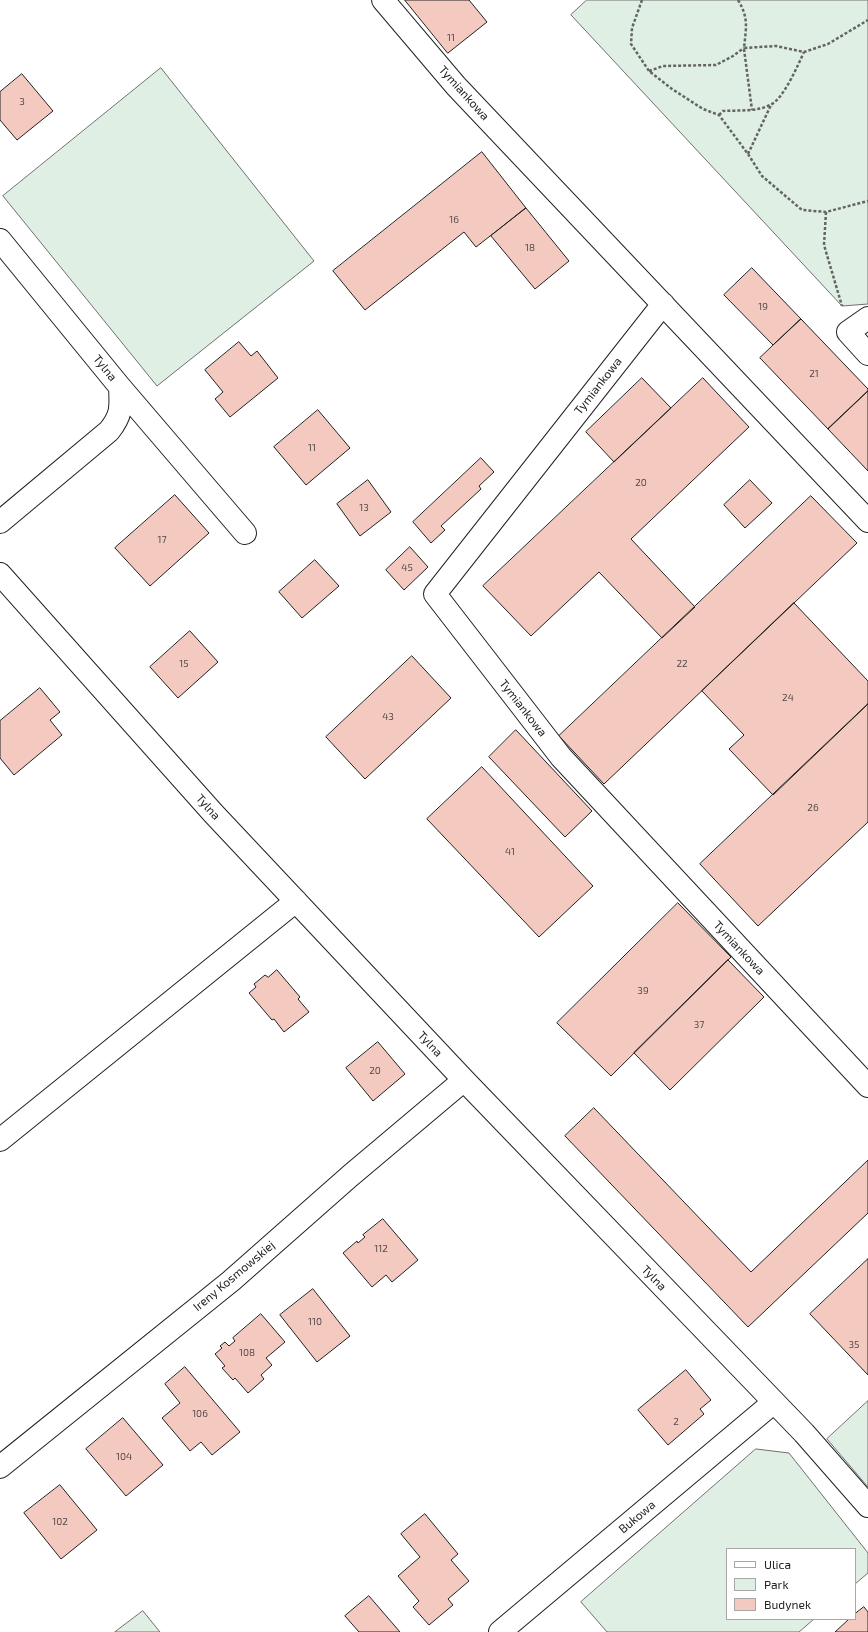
<!DOCTYPE html>
<style>
body{margin:0}
#map{position:relative;width:868px;height:1632px;overflow:hidden;background:#fff;font-family:"Exo 2",sans-serif}
canvas{display:block}
.legend{position:absolute;left:726px;top:1548px;width:130px;height:72px;box-sizing:border-box;background:#fff;border:1px solid #a7a7a7;margin:0;padding:5px 7px;list-style:none;font-size:12px;color:#222}
.legend li{display:flex;align-items:center;gap:8px;height:20px}
.legend b{width:20px;border:1px solid #a7a7a7}
</style>
<div id="map">
<canvas width="868" height="1632"></canvas>
<ul class="legend">
<li><b style="height:5px;background:#fff"></b>Ulica</li>
<li><b style="height:11px;background:#e0efe3"></b>Park</li>
<li><b style="height:11px;background:#f3c9c0"></b>Budynek</li>
</ul>
</div>
<script>
const c = document.querySelector('canvas').getContext('2d');
c.lineJoin = 'round';
function fillPath(path, color) { c.fillStyle = color; c.fill(path, 'evenodd'); }
function stroke(path, color, width, dash) { c.strokeStyle = color; c.lineWidth = width; c.lineCap = dash ? 'butt' : 'round'; c.setLineDash(dash || []); c.stroke(path); }
function label(font, color, halo, rows, align = 'center') {
  c.font = font + ' "Exo 2",sans-serif'; c.lineWidth = 3; c.setLineDash([]); c.textBaseline = 'middle'; c.strokeStyle = halo; c.fillStyle = color; for (const [text, x, y, turn = 0] of rows) {
    c.save(); c.translate(x, y); c.rotate((+turn || 0) * Math.PI / 180); c.textAlign = isNaN(turn) ? turn : align; if (halo) c.strokeText(text, 0, 0); c.fillText(text, 0, 0); c.restore();
  }
}
const green = new Path2D(`
 M587,0H868V304L842,306L571,15Z
 M161,68L314,261L157,386L3,196Z
 M868,1401V1487L827,1439Z
 M756,1449L789,1453L868,1553V1573L855,1584V1549H727V1619H814L799,1632H607L581,1602Z
 M143,1611L160,1632H115Z`);
fillPath(green, '#e0efe3');
stroke(green, '#6f6f6f', 1);
const building = new Path2D(`
 M405,0H469L487,22L448,53Z
 M22,74L53,111L17,140L0,120V92Z
 M482,152L526,208L476,247L464,232L365,310L333,271Z
 M526,208L569,261L535,289L491,236Z
 M752,268L801,319L773,345L724,295Z
 M801,319L868,389V391L828,429L760,358Z
 M239,342L251,356L257,351L278,378L230,417L215,399L223,392L205,370Z
 M642,378L671,408L614,462L586,432Z
 M703,378L749,427L631,539L695,607L662,638L599,572L531,636L483,586Z
 M868,391V471L828,429Z
 M318,410L350,448L306,485L274,447Z
 M481,458L494,472L479,486L481,489L441,526L445,530L431,543L413,522Z
 M368,480L391,512L360,536L337,504Z
 M750,480L772,503L745,528L724,505Z
 M175,495L209,533L150,586L115,548Z
 M811,496L857,543L604,784L559,736Z
 M410,547L428,567L404,590L386,570Z
 M315,560L339,586L302,618L279,592Z
 M794,603L868,681V704L773,795L729,749L744,735L702,691Z
 M190,631L218,662L178,698L150,667Z
 M412,656L451,698L365,779L326,737Z
 M40,688L60,712L50,720L62,735L14,775L0,758V721Z
 M868,704V822L758,926L700,864Z
 M516,730L592,811L565,837L489,757Z
 M482,767L593,886L539,937L427,819Z
 M678,903L731,957L611,1076L557,1023Z
 M728,960L764,997L670,1090L634,1053Z
 M277,970L300,997L298,999L309,1012L284,1032L274,1019L272,1020L249,993L256,987L254,984L265,975L268,977Z
 M378,1042L405,1074L373,1101L346,1068Z
 M594,1108L751,1272L868,1160V1213L748,1327L565,1136Z
 M383,1219L418,1260L392,1282L386,1275L372,1287L343,1253L357,1241L358,1243L365,1237L363,1235Z
 M868,1259V1375L810,1314Z
 M313,1289L350,1336L317,1362L280,1315Z
 M261,1314L285,1342L266,1358L272,1365L261,1375L264,1379L248,1393L235,1378L233,1380L222,1368L225,1366L215,1354L222,1348L220,1346L225,1342L229,1346L235,1341L233,1338Z
 M185,1367L240,1432L212,1455L201,1442L190,1451L162,1418L180,1403L165,1384Z
 M686,1370L711,1400L700,1409L704,1414L668,1445L638,1410Z
 M123,1418L163,1465L126,1496L86,1449Z
 M60,1485L97,1530L61,1559L24,1513Z
 M425,1514L458,1554L451,1560L469,1581L448,1599L453,1605L429,1625L413,1607L419,1601L398,1576L420,1557L401,1534Z
 M369,1596L400,1632H359L345,1616Z
 M864,1607L868,1612V1632H835L849,1619H855V1614Z`);
fillPath(building, '#f3c9c0');
stroke(building, '#222', 1);
const street = new Path2D(`
 M383,0L456,86L868,521
 M0,240L120,387C121,407 122,415 109,431L0,522
 M663,304L435,594L561,757L868,1086
 M868,318L848,332L868,354
 M120,387L245,533
 M0,574L213,813L464,1080L804,1433L868,1506
 M0,1140L296,901
 M0,1467L231,1281L350,1176L464,1080
 M500,1632L774,1402`);
stroke(street, '#222', 24);
stroke(new Path2D(`
 M642,0L632,28L631,44L649,71L672,89L703,109L719,115L748,154L762,176L802,210L826,212L868,201
 M738,0C749,18 746,28 744,48L776,46L804,52L828,44L868,20
 M744,49L752,110
 M649,71L663,66L716,65L733,56L744,48
 M719,115L723,111C739,110 756,112 770,105C783,100 798,65 804,52
 M748,154L771,105
 M826,212L824,245L842,306`), '#646464', 2.5, [3, 2]);
stroke(street, '#fff', 22);
label('10px', '#564c4a', null, [
 ["11",451,38],
 ["3",22,102],
 ["16",454,220],
 ["18",530,248],
 ["19",763,307],
 ["21",814,374],
 ["11",312,448],
 ["20",641,483],
 ["13",364,508],
 ["17",162,540],
 ["45",407,568],
 ["15",184,664],
 ["22",682,664],
 ["24",788,698],
 ["43",388,717],
 ["26",813,808],
 ["41",510,852],
 ["39",643,991],
 ["37",699,1025],
 ["20",375,1071],
 ["112",381,1249],
 ["110",315,1322],
 ["35",854,1345],
 ["108",247,1353],
 ["106",200,1414],
 ["2",676,1422],
 ["104",124,1457],
 ["102",60,1522]
]);
label('12px', '#222', '#fff', [
 ["Tymiankowa",464,93,48],
 ["Tylna",105,368,51],
 ["Tymiankowa",598,386,-52],
 ["Tymiankowa",523,708,52],
 ["Tylna",208,807,48],
 ["Tymiankowa",739,948,47],
 ["Tylna",430,1044,47],
 ["Ireny Kosmowskiej",234,1276,-40],
 ["Tylna",654,1278,46],
 ["Bukowa",637,1517,-40]
]);
</script>
